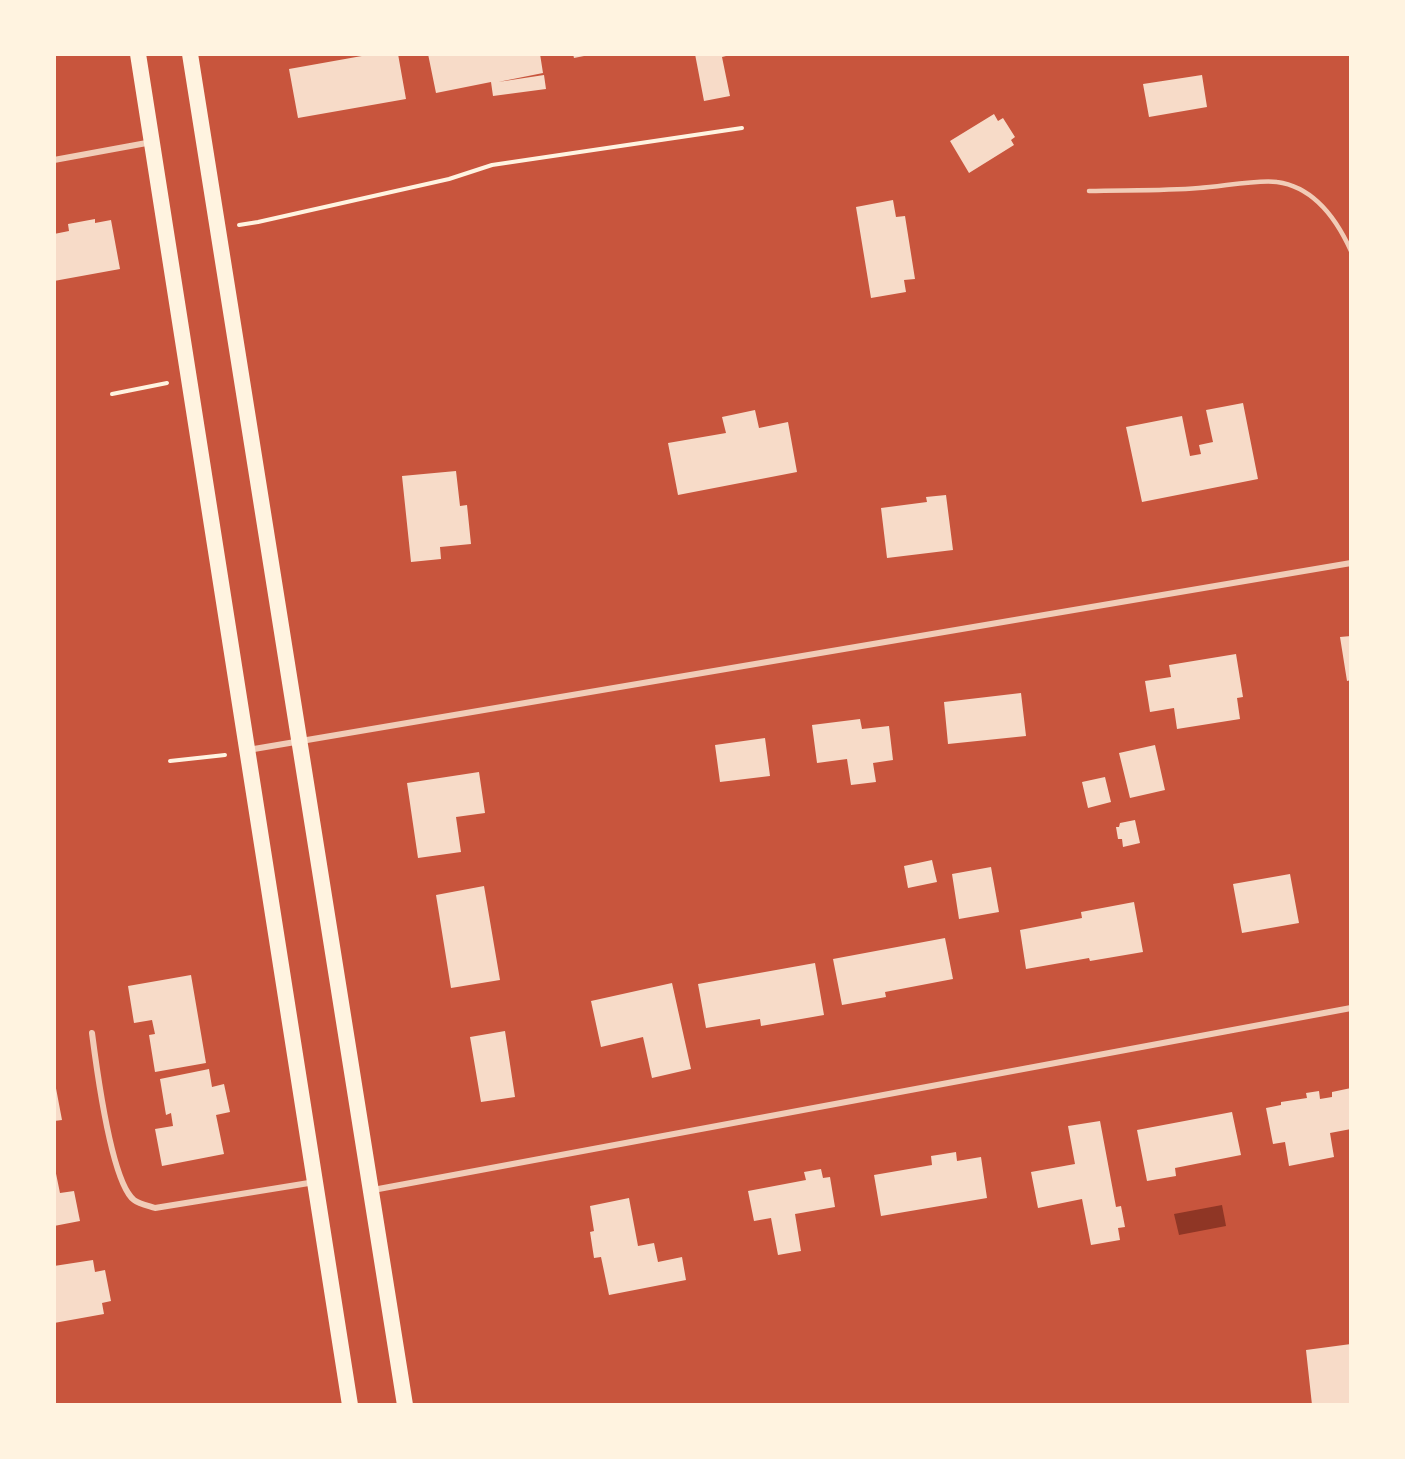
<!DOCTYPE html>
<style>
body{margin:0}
#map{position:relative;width:1405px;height:1459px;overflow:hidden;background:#c8553d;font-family:"DM Sans",sans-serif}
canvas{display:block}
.frame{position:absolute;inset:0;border:56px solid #fff3e0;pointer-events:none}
</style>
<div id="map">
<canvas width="1405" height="1459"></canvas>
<div class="frame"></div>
</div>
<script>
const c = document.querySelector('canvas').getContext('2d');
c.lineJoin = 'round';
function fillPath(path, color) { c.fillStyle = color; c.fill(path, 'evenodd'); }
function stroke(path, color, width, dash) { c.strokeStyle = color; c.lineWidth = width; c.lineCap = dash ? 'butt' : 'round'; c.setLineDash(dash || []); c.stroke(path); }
fillPath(new Path2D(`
 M1222,1205L1226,1226L1179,1235L1174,1214Z`), '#8f3625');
fillPath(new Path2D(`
 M373,54H398L406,99L298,118L289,69Z
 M428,54H540L543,73L498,82L544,75L546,89L493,96L491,82L436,93Z
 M573,54H589V55L574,58Z
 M695,54H734L722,57L730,96L704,101Z
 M1202,75L1207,107L1149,117L1143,84Z
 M994,114L998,121L1003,118L1015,137L1011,140L1014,145L969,173L950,141Z
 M893,200L896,217L905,216L915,279L904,280L906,292L871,298L856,207Z
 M95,219V223L111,220L120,269L54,281V234L69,231L68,224Z
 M1243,403L1258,479L1142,502L1126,427L1182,416L1190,456L1201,454L1199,445L1213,442L1206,410Z
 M755,410L759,428L788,422L797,472L678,495L668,443L726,433L722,417Z
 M456,471L460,506L467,505L471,544L440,547L441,559L411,562L402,476Z
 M946,495L953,550L887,558L881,508L927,502L926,497Z
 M1351,636V680L1347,681L1340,637Z
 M1236,654L1243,697L1237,698L1240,719L1177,729L1174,708L1150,712L1145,681L1171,677L1169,665Z
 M1021,693L1026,736L948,744L944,702Z
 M860,719L862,729L889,726L893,760L873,763L876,782L851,785L847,759L817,763L812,725Z
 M765,738L770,776L720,782L715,745Z
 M1155,745L1165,790L1130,798L1119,753Z
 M479,772L485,813L456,817L461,852L418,858L407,783Z
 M1105,777L1111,802L1088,808L1082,782Z
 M1135,820L1140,843L1123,847L1122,839H1118L1116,827H1119L1120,823Z
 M932,860L937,882L908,888L904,866Z
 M991,867L999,912L959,919L952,874Z
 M1290,874L1299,923L1242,933L1233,884Z
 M484,886L500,980L451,988L436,895Z
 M1134,902L1143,952L1090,961L1089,958L1026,969L1020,930L1082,918L1081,912Z
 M945,938L953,979L885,992L886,997L842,1005L833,959Z
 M815,963L824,1015L761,1026L760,1019L706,1028L698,984Z
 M191,975L206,1063L155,1072L149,1035L155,1034L152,1020L134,1023L128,986Z
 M672,983L691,1069L652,1078L643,1037L601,1047L591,1001Z
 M505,1031L515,1097L481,1102L470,1037Z
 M209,1069L212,1087L224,1084L230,1112L216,1115L224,1154L162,1166L155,1129L173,1126L171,1113L166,1115L160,1079Z
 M55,1083L62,1120L54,1121V1084Z
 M1351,1088V1129L1330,1133L1334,1157L1289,1166L1285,1142L1273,1144L1266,1108L1281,1105V1102L1307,1098L1306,1093L1319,1091L1320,1099L1332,1097V1092Z
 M1232,1112L1241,1155L1175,1168L1176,1176L1147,1181L1137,1130Z
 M1100,1121L1116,1207L1121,1206L1125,1227L1118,1228L1120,1240L1091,1245L1082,1199L1038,1208L1031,1172L1075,1164L1068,1126Z
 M956,1152L957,1161L981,1157L987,1198L881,1216L874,1175L932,1165L931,1156Z
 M54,1164L60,1193L74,1191L80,1221L54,1226Z
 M821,1169L823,1178L830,1177L835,1207L795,1214L801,1251L778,1255L771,1218L754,1221L748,1191L806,1180L804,1172Z
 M629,1198L638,1246L654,1243L658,1262L682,1257L686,1280L609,1295L601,1257L594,1258L590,1232L594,1231L590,1206Z
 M93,1260L95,1272L105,1270L111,1301L102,1303L104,1314L54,1323V1266Z
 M1351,1344V1405H1312L1306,1350Z`), '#f7dbc8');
stroke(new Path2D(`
 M239,225L258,222L449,179L492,165L742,128
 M112,394L167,383
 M170,761L225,755`), '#fff3e0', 4);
stroke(new Path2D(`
 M1089,191C1125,190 1163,191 1199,188C1220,187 1258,179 1277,182C1314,187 1337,220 1351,251`), '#f1ccb7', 4.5);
stroke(new Path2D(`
 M54,160L152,142
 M248,750L1351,563
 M92,1033C96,1064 111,1182 134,1200C139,1204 149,1206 155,1208L315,1182
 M373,1190L1351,1008`), '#f1ccb7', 6);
stroke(new Path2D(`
 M138,54L350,1405
 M190,54L405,1405`), '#fff3e0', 16);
</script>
